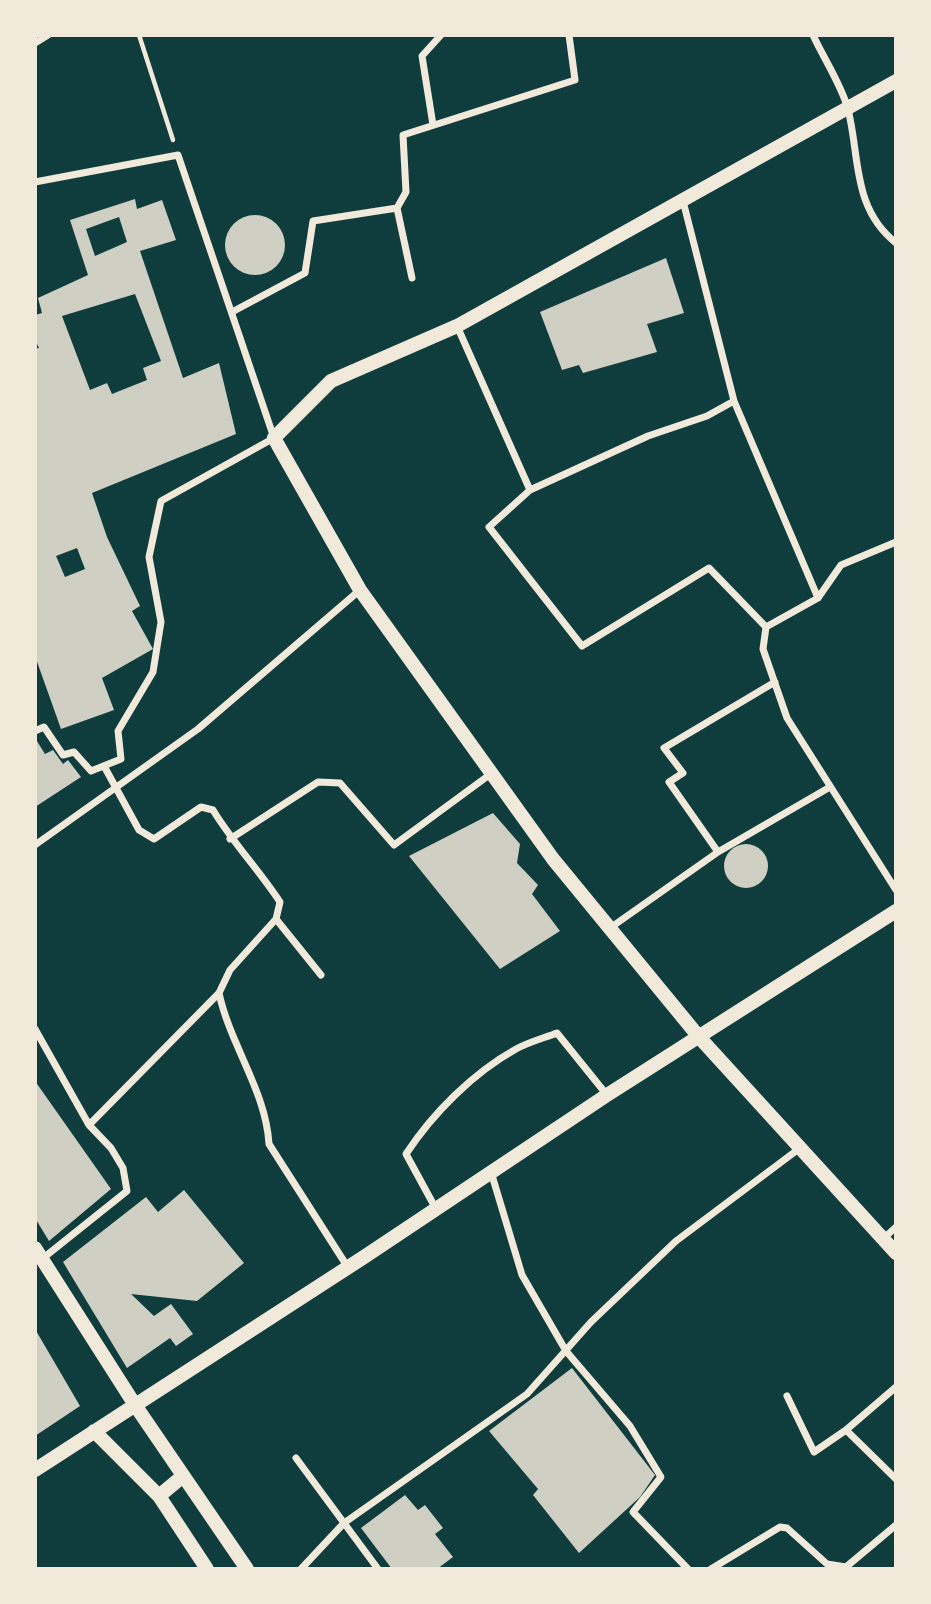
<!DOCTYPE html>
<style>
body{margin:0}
#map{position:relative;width:931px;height:1604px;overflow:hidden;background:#0f3d3e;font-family:Arial,sans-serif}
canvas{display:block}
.frame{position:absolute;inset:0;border:37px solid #f1e9da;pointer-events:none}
</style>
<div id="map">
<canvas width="931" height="1604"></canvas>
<div class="frame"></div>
</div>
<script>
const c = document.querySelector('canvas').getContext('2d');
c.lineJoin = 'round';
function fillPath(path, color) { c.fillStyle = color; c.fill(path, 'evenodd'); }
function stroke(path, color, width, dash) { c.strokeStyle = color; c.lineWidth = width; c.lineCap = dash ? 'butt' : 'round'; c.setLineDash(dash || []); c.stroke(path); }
fillPath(new Path2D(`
 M135,199L137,209L162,200L176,240L140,251L183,378L219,363L236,434L92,493L107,537L140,606L132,611L153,649L102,678L114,710L61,729L35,656V349L39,348L35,340V315L42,313L38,298L88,275L70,220ZM119,217L127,242L95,256L86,229ZM135,294L161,361L143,368L147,380L112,394L107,383L90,390L62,316ZM77,548L85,569L65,577L56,556Z
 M225 245a30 30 0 1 1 60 0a30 30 0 1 1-60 0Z
 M666,258L684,313L647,324L657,352L583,373L579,365L562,370L540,312Z
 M35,738L45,754L53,750L63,764L68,760L81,777L35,807Z
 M493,813L520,844L517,863L538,885L532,894L560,931L500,969L409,856Z
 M724 866a22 22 0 1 1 44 0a22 22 0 1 1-44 0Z
 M35,1081L111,1189L49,1241L35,1218Z
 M184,1190L244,1263L197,1301L131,1294L154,1316L171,1304L193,1334L176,1346L170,1338L127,1368L63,1262L146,1197L158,1212Z
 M35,1329L80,1406L35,1436Z
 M572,1368L655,1475L640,1497L579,1553L533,1495L538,1489L489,1431Z
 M405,1495L418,1510L425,1505L443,1528L435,1534L453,1557L437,1569H392L361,1528Z`), '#cfcfc3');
stroke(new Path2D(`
 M139,35L173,140`), '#f1e9da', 4.5);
stroke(new Path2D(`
 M813,35C824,59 841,84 848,109C860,157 852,208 896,243
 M35,43L48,35
 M433,125L422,56L441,35
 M35,182L178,155L274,438L161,501L149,557L161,622L153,672L118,731L121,759L91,771L74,752L63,755L44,727L35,731
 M412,278L397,208L406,192L403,135L575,80L569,35
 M232,312L305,273L313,221L397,208
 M457,326L530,490L648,436L707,416L734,401L683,201
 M734,401L818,598
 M530,490L489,527L582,646L709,568L766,627
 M896,542L841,565L818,598L766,627L763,649L787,718L896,890
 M230,839L318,782L340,783L394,845L492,773
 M35,845L198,729L360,590
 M718,852L669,782L683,773L664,748L775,682
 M276,919L321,975
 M610,928L718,852L830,787
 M219,993C230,1045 266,1091 269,1144L347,1266
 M35,1029L89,1125L111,1148L123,1168L127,1191L42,1259
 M89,1125L219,993L230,970L276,919L280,902C259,870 233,843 213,810L201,807L154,839L139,830L104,766
 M491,1172L522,1275L566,1351L630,1426L661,1477L633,1512L688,1569
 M436,1209L406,1154C433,1113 473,1073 516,1049C529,1042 544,1038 557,1033L607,1095
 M883,1239L896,1227
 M787,1396L814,1452L846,1430L896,1387
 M846,1430L896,1479
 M296,1458L378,1569
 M301,1569L344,1523L527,1394L591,1322L676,1241L800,1148
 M711,1569L780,1527L787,1528L827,1564L846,1567L896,1525`), '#f1e9da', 7);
stroke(new Path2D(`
 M896,81L457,326L331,381L274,438L360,590L553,859L699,1037L896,1253
 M35,1248L135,1405L247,1569
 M94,1431L159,1496L207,1569
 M35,1470L364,1257L607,1095L896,911
 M159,1496L183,1476`), '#f1e9da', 14);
</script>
